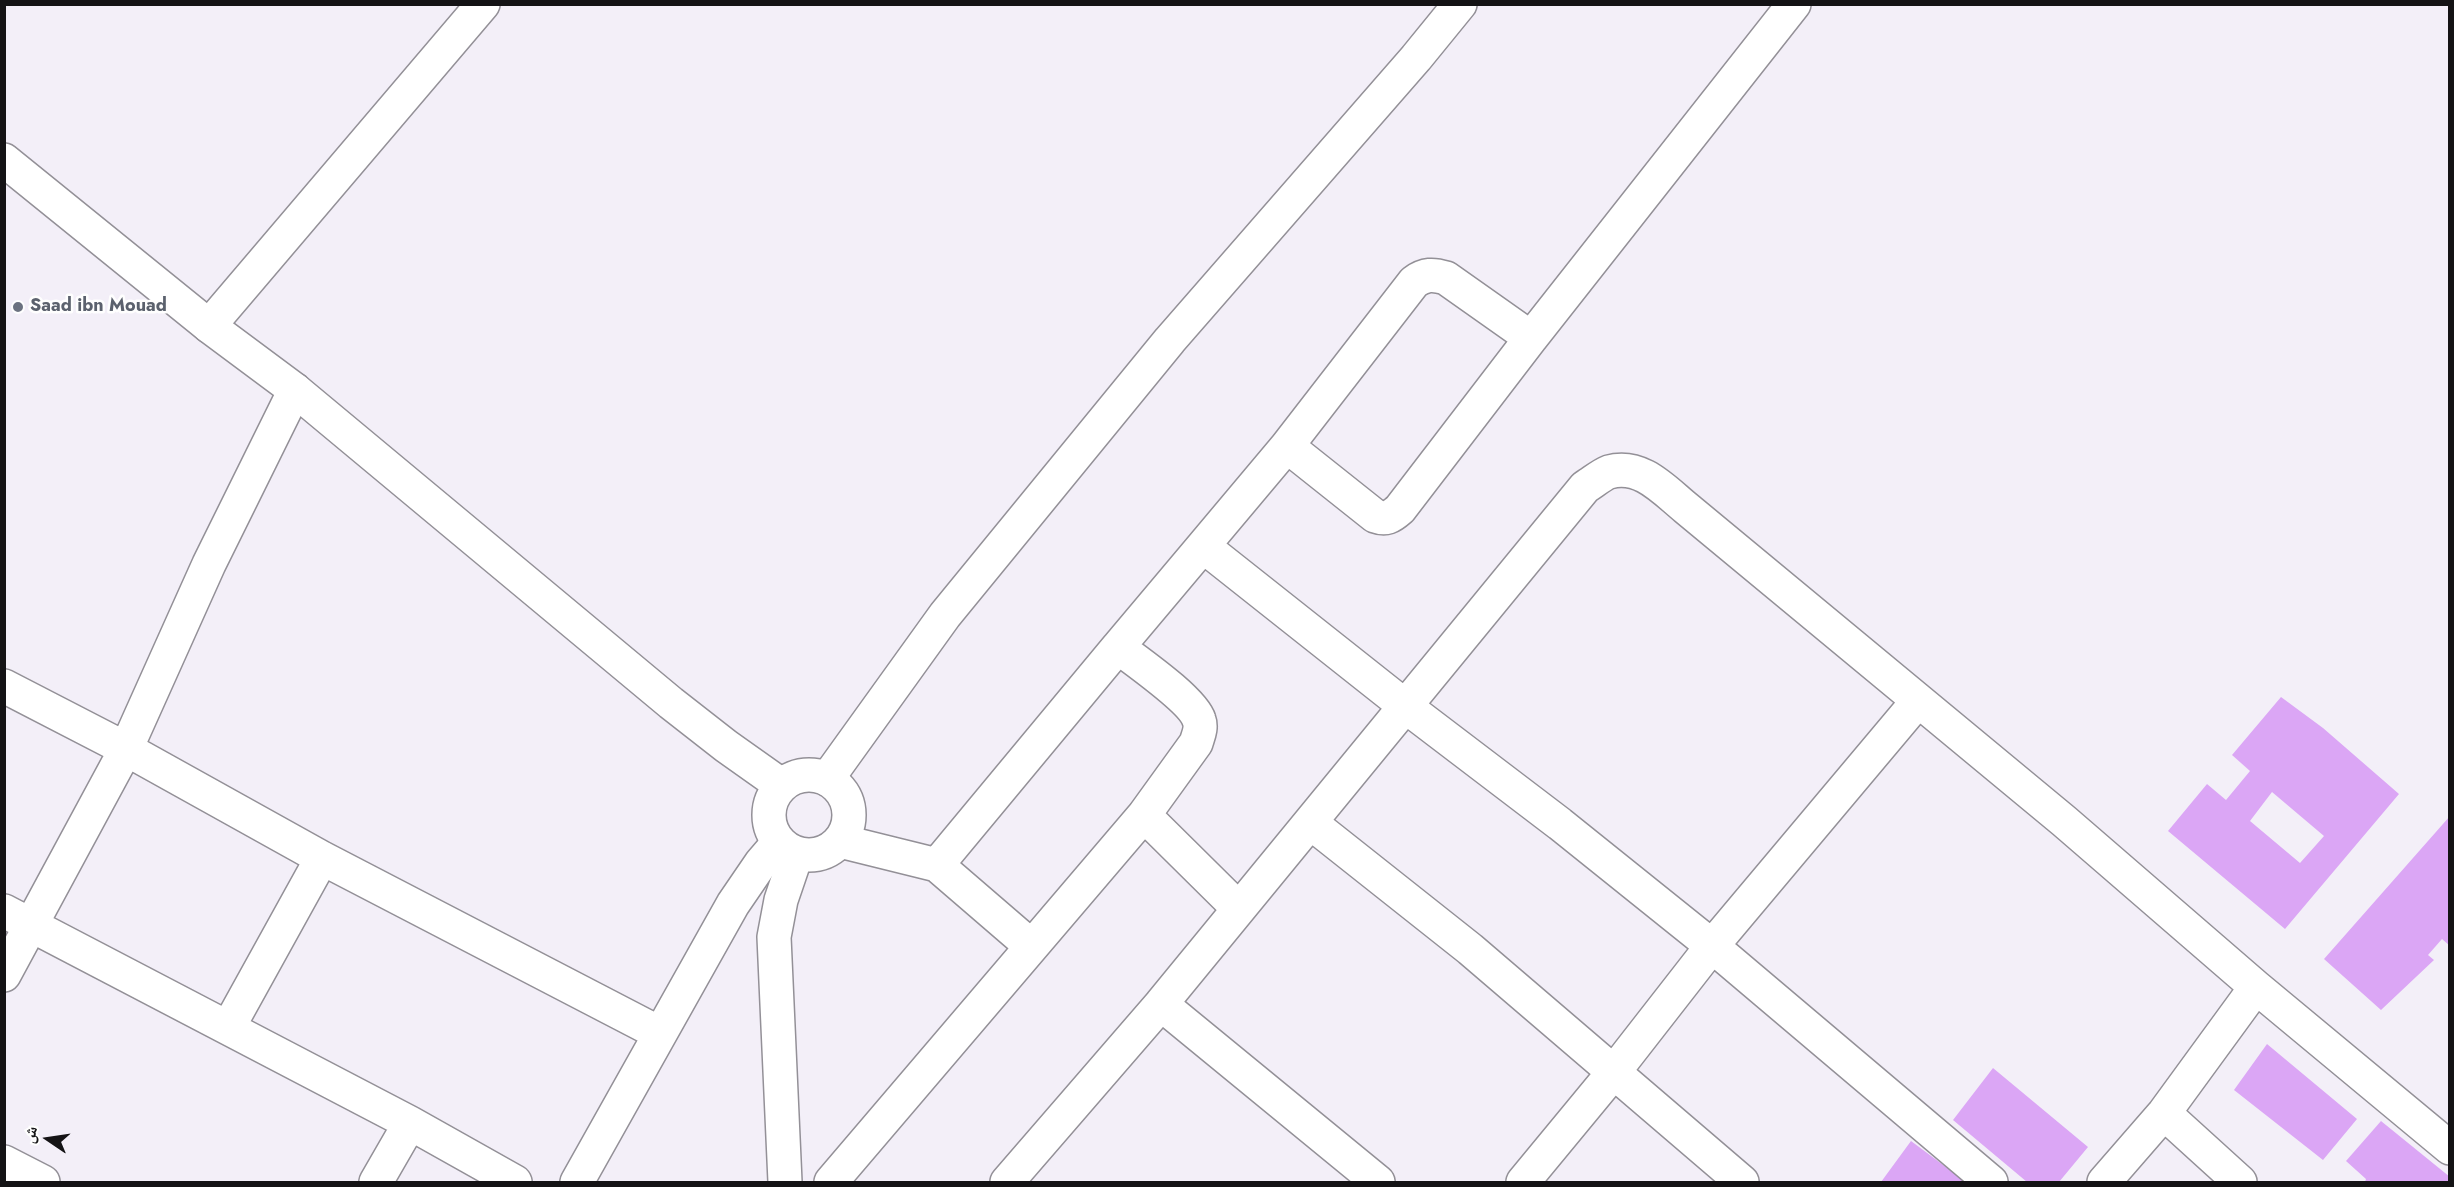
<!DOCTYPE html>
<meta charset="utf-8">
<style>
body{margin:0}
#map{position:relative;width:2454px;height:1187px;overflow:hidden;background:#f3eff8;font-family:Jost,"Noto Naskh Arabic",sans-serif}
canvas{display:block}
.frame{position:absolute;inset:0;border:6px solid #141315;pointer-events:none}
.north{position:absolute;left:18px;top:1109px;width:60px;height:60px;-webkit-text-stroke:4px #fefefe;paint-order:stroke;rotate:283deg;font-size:16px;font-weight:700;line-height:24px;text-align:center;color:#141315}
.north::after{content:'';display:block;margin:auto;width:21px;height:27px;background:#141315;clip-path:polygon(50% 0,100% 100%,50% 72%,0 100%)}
</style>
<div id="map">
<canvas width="2454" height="1187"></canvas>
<div class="frame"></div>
<div class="north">ش</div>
</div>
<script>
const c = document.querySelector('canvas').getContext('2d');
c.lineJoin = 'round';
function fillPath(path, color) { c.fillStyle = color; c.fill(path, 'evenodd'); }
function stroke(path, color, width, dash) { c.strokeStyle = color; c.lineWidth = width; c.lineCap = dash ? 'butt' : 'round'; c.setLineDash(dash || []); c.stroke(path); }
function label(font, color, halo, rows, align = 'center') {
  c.font = font + ' Jost,sans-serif'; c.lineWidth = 5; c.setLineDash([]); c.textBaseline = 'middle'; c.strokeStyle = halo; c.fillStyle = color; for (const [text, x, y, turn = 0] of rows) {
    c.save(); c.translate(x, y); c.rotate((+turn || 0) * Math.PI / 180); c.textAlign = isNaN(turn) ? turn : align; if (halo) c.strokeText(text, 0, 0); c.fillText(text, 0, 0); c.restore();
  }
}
fillPath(new Path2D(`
 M2281,697L2323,728L2399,794L2285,929L2168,831L2207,784L2226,800L2250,771L2232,755ZM2272,792L2324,836L2300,863L2250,821Z
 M2450,816V946L2442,939L2428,955L2434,960L2381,1010L2324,959Z
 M2267,1044L2357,1119L2323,1160L2234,1090Z
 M1993,1068L2088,1147L2059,1182H2027L1953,1120Z
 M2381,1121L2450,1177V1182H2365L2366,1179L2346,1161Z
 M1911,1141L1966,1182H1881Z`), '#dba6f5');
const minor = new Path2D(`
 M209,326L483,4
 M1287,446L1375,516C1386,520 1391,517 1400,509L1531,338
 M1203,546L1287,446L1414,282C1425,274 1433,274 1446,278L1531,338L1794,4
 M1118,647L1203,546L1405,706L1560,824L1712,946L1991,1182
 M4,686L126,749L322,858L659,1033
 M827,779L945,615L1170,340L1416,58L1460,4
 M1144,815L1239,909
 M1311,823L1470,949L1742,1182
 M937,865L1031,946
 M4,911L410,1123L515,1182
 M4,975L126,749L209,564L295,390
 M1161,1004L1378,1182
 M228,1028L322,858
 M2164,1113L2240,1182
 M4,1162L43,1182
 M376,1182L410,1123
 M577,1182L733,904L761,863L779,842
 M831,1182L1144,815L1196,743C1198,736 1202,728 1199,720C1193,700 1136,661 1118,647L937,865L840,841
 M1007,1182L1161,1004L1585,487C1592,483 1601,475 1609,472C1641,463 1664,490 1686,508L2064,821L2256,987L2450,1148
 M1523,1182L1613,1073L1712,946L1917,702
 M2104,1182L2164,1113L2256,987`);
const tertiary = new Path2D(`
 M4,160L209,326L295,390L671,703L726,746L781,785
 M769 815a40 40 0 1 1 80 0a40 40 0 1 1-80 0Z
 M785,1182L774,937L781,900L797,853`);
stroke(minor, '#939097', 36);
stroke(tertiary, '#939097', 36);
stroke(minor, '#fff', 33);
stroke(tertiary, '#fff', 33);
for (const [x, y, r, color] of [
 [18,307,6,"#6b7280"]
]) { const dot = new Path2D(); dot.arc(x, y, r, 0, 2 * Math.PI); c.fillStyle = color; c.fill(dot); stroke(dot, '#fefefe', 2); }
label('bold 18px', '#5b616d', '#fefefe', [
 ["Saad ibn Mouad",30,307]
], 'left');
</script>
